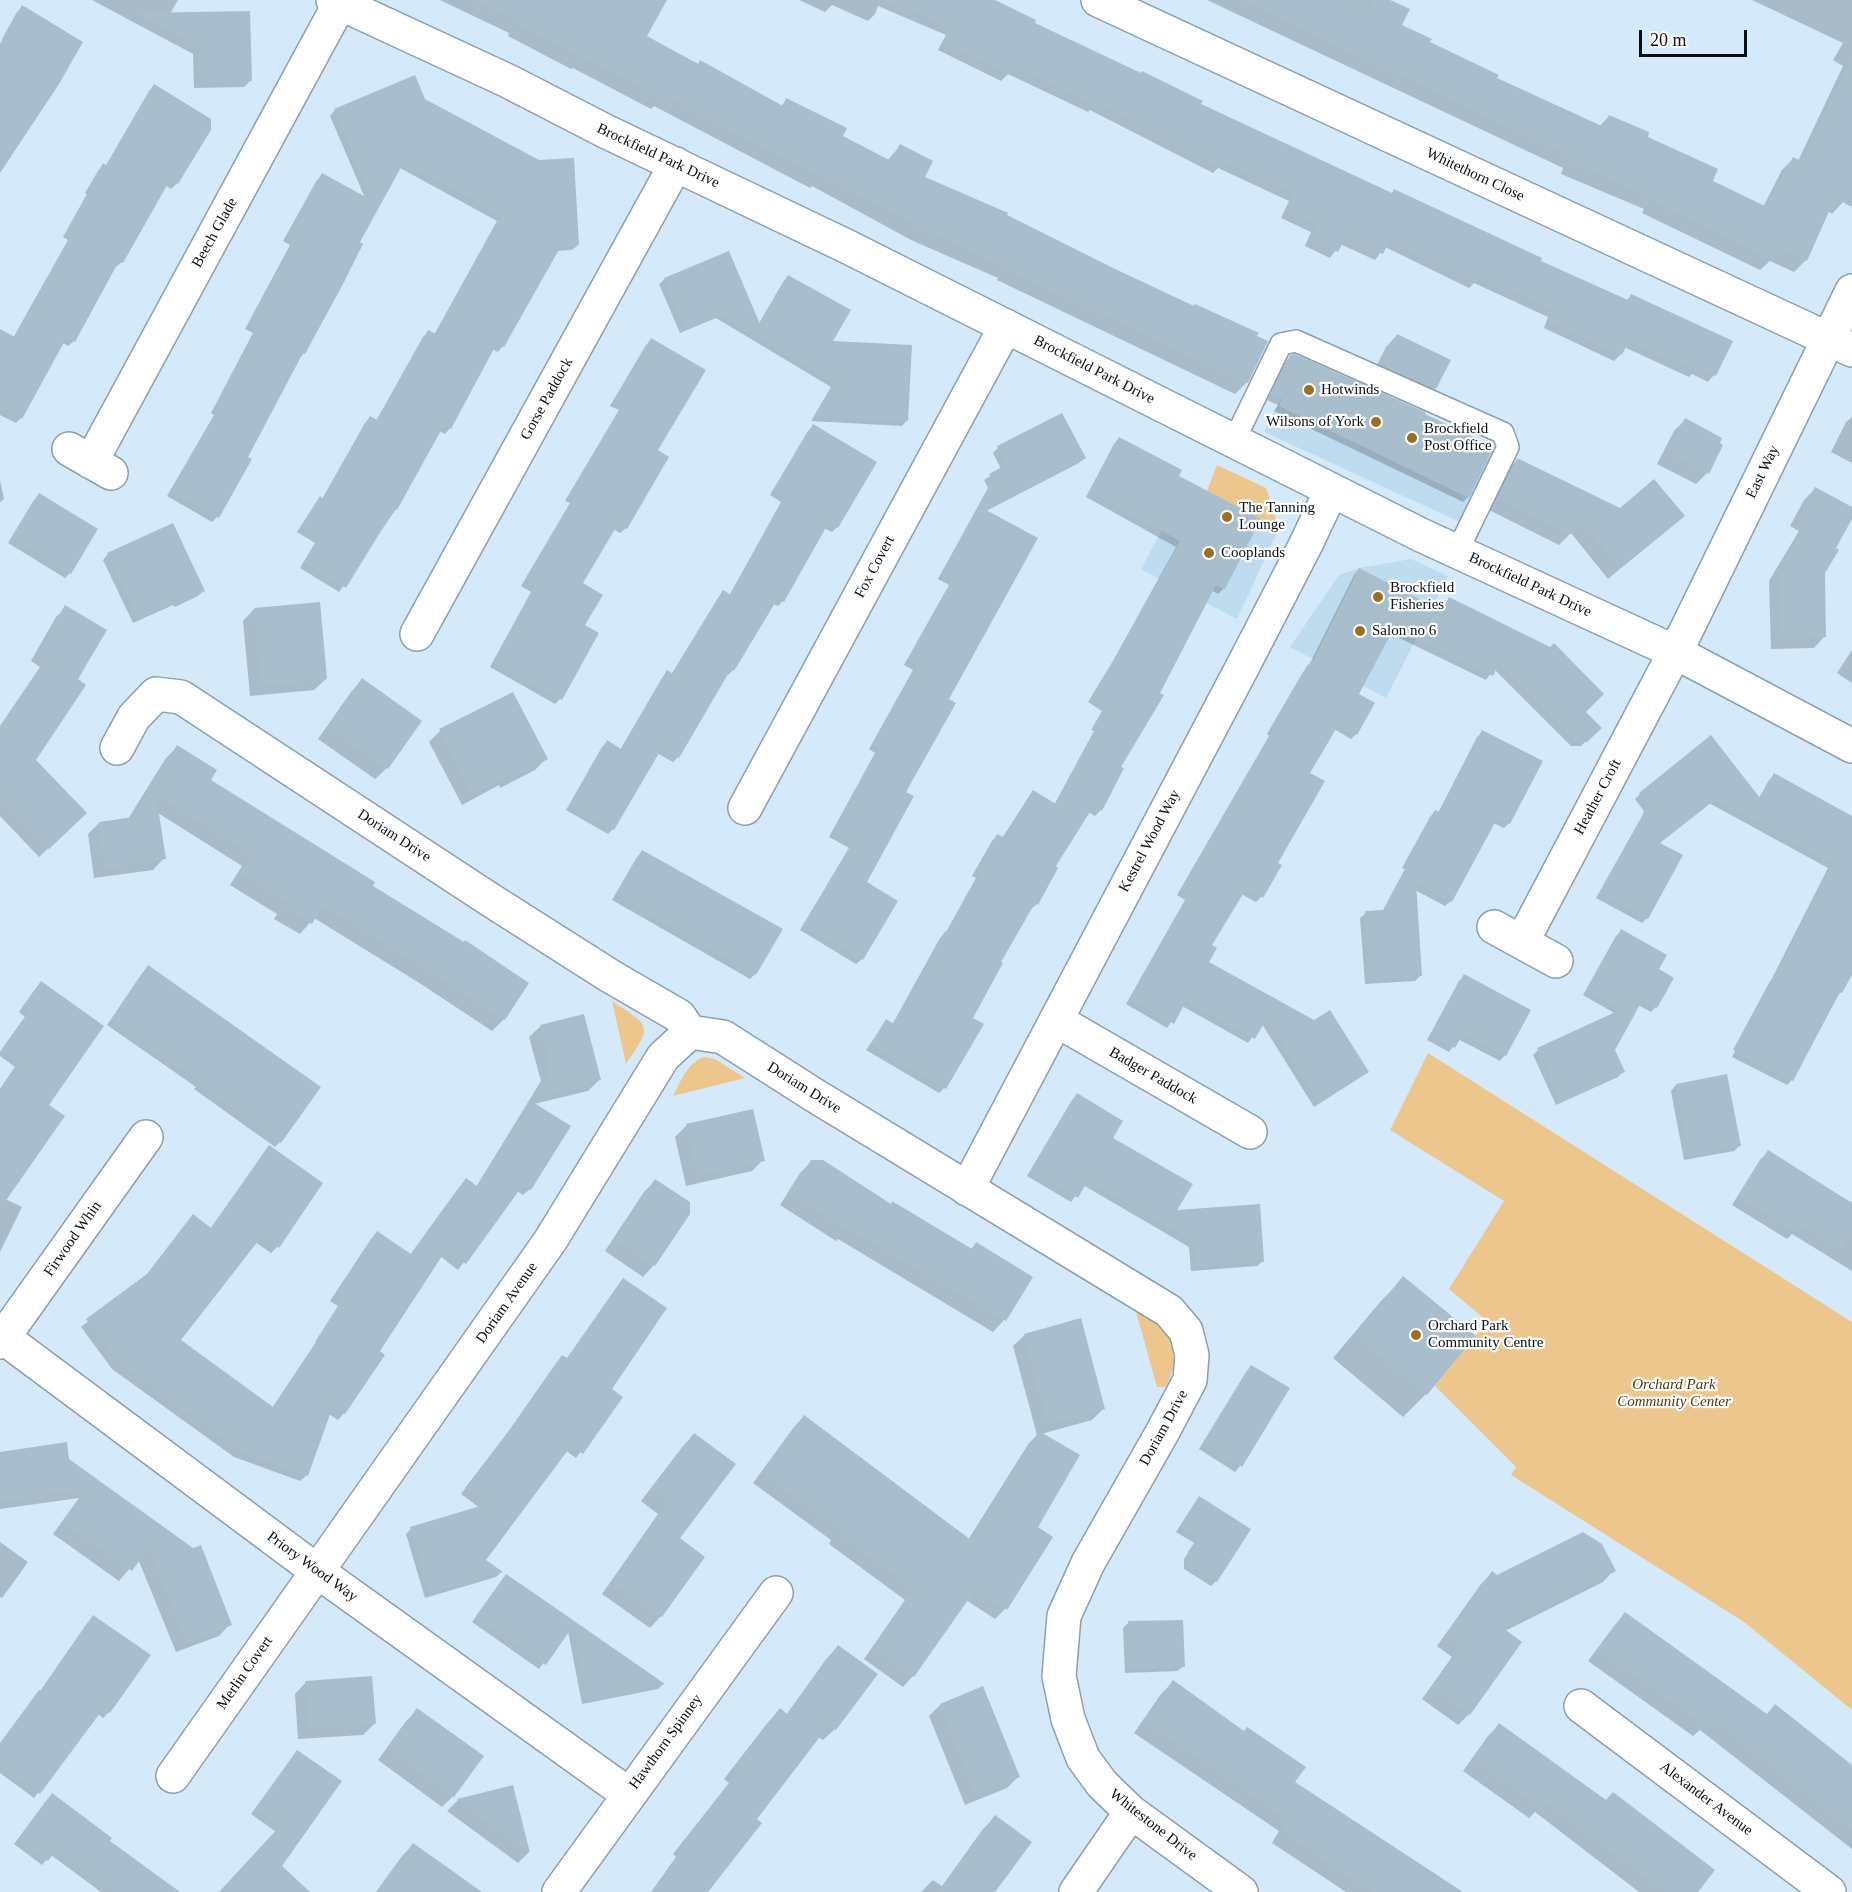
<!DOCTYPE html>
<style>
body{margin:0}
#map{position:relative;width:1852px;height:1892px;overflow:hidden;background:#d4eafa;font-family:"Times New Roman",serif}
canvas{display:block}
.scale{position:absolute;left:1639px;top:30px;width:108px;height:27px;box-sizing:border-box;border:3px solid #080f15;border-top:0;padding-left:8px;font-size:18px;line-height:21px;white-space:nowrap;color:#080f15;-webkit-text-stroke:4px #fff;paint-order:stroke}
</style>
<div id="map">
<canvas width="1852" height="1892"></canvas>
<div class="scale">20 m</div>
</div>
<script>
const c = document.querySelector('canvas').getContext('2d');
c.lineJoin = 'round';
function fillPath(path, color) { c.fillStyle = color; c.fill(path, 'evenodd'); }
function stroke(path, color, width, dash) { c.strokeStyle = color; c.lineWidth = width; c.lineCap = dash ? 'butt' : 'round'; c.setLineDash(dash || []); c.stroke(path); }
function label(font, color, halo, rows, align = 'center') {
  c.font = font + ' "Times New Roman",serif'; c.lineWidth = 4.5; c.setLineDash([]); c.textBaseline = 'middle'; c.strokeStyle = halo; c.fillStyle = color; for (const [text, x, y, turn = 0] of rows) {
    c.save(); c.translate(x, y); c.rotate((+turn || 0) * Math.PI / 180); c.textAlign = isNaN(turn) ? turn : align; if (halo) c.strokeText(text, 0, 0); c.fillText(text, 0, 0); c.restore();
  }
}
fillPath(new Path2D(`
 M1302,357L1498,449L1462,523L1264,432Z
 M1188,481L1279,529L1237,619L1141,569Z
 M1411,559L1448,576L1386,698L1290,647L1339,575L1359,568Z`), '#bfdbf0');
fillPath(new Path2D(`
 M1217,465L1266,488L1279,529L1207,491Z
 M612,1001C650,1027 654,1024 626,1064Z
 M1428,1053L1852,1322V1710L1744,1622L1511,1475L1516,1467L1435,1386L1487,1321L1449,1289L1504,1201L1390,1130Z
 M704,1057L715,1059L745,1078L673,1096C681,1081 687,1063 704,1057Z
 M1134,1304L1168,1328L1177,1360L1166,1387H1157Z`), '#edc68e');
fillPath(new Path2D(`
 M92,0H178L170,14L251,80L244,87L194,88L193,54Z
 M440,0H591L645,37L781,106L787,100L841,137L887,161L900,146L923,178L1005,216L1247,382L1235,394L997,280L998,278L911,240L812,186L810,188L654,106L651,109L573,68L571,69L508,36L509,33Z
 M799,0H991L1033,24L1199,105L1539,262L1627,300L1631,296L1714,375L1708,382L1692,374L1689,377L1624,347L1621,354L1614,361L1544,328L1548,317L1474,283L1469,288L1385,247L1375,260L1340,244L1330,258L1305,246L1311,232L1281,218L1289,201L1218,168L1213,173L1090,110L1088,112L1008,74L1001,81L938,50L946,35L878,6L875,14L868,21L832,5L825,12Z
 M1207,0H1387L1400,26L1428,43L1495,79L1599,127L1609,116L1646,137L1711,181L1763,207L1782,170L1793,159L1798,161L1843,66L1833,60L1843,43L1752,0H1852V185L1843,202L1832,214L1828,211L1806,260L1794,272L1770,261L1760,270L1642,213L1644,209L1561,174L1563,168Z
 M22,7L0,170V48L5,41L2,39L17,12Z
 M154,86L209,130L177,183L171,189L165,185L122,262L116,267L114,266L74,341L68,346L63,343L21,418L16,423L0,415V331L13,338L68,240L63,237L87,194L85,193L98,171L103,165L105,167L149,91Z
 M424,100L578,245L572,250L556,251L503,346L498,352L492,349L450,428L445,434L439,431L396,509L339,592L300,568L315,543L297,532L315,504L320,498L322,499L365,423L370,417L376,421L423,337L428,332L434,335L497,221L400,168L358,243L304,353L298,359L217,517L212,522L167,496L214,415L211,413L253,333L245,329L290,245L283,241L317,180L322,175L365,198L330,116L335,110Z
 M788,276L830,343L907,420L902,426L811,421L831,387L716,318L680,333L659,284L665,279L758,325L783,282Z
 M1397,335L1435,389L1424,400L1371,377L1386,347Z
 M651,340L656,451L626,528L620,533L613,529L581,584L583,625L560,699L555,704L490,667L531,592L521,586L570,503L565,501L619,410L610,406L646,345Z
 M1290,357L1468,497L1463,502L1274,411L1278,405L1267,400L1285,362Z
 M1852,417V463L1831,452L1846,422Z
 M1685,420L1707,473L1696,484L1657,464L1674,431Z
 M813,426L837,527L832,532L824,528L783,601L778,606L773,604L733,670L728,675L726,674L678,757L673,762L657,753L613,829L608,834L566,810L602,747L607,742L620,750L662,678L668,672L671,675L718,598L723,592L729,596L781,502L770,495L808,431Z
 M1119,438L1177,477L1224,588L1218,594L1211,590L1119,767L1122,769L1100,811L1095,816L1088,812L1054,867L1037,904L1031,909L999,962L971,1019L944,1088L939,1093L866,1050L886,1021L892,1025L940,938L946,932L976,878L972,876L992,841L997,836L1002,838L1033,792L1054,805L1094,731L1091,730L1102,711L1088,702L1114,659L1176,547L1086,497L1114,444Z
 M998,448L1084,458L1079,463L986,511L947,699L865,883L862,959L856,964L800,930L849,848L829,837L875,753L869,749L913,670L904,665L949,585L938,579L988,488L984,480L1001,469L993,453Z
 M1517,460L1620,510L1683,516L1608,579L1571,533L1559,545L1487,509L1506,471Z
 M0,480L4,499L0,502Z
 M1815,489L1852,508V516L1823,572L1825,636L1814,648L1771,649L1769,581L1799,531L1790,526L1804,500Z
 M39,495L70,573L65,578L8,543L34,500Z
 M108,554L203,591L198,596L175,607L173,605L133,623L103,560Z
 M1359,569L1440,612L1449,599L1584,712L1599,728L1581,746H1571L1494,669L1486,680L1389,633L1357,694L1356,734L1351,739L1334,729L1308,774L1276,864L1261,897L1256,902L1241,894L1210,946L1207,963L1367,1072L1314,1107L1262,1024L1248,1043L1182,1006L1167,1028L1126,1004L1185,900L1177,895L1269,736L1267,734L1303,672L1308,667L1354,575Z
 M66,607L76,680L34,760L85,813L39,857L0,816V726L40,667L31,661L56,617Z
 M254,609L326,679L314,690L250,696L243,621Z
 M1852,650V683L1837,673Z
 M362,680L387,768L375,779L318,739L351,692Z
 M440,731L546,759L535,770L500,788L499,785L462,805L429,742Z
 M1483,732L1509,823L1504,828L1493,823L1451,901L1445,906L1415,890L1420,976L1415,981L1365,984L1360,918L1366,913L1382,912L1405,869L1402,868L1430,817L1435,811L1438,813L1477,737Z
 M177,747L209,780L371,887L527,983L504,1019L492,1031L421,984L314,918L300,934L274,919L277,914L230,885L242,866L158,813L164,858L153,870L94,878L88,834L99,823L128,819L166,758Z
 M1774,775L1852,818V971L1841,992L1835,998L1792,1080L1787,1085L1732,1057L1828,868L1709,803L1658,844L1647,918L1642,923L1596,898L1641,818L1644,811L1635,799L1640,794L1759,798L1769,780Z
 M643,852L755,974L750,979L612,900L637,857Z
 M1621,931L1656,970V1007L1651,1012L1638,1005L1613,1050L1623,1071L1618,1077L1556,1105L1533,1055L1538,1050L1616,1014L1583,995L1616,936Z
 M143,972L280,1142L275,1147L194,1089L196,1087L107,1025Z
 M1464,976L1505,1055L1500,1061L1458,1039L1449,1052L1427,1040L1459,981Z
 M36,988L47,1105L5,1199L22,1207L0,1252V1089L15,1067L0,1056V1052L25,1017L19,1012Z
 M541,1026L599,1080L588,1091L534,1104L530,1189L523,1195L517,1191L458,1270L440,1256L378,1352L383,1355L344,1413L338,1420L329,1414L307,1475L300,1481L234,1457L112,1369L81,1327L144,1278L187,1223L210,1229L269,1147L277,1247L271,1253L255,1242L178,1340L272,1408L316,1342H315L338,1306L330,1301L371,1239L377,1233L410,1255L460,1186L476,1187L541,1081L529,1037Z
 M1676,1085L1740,1145L1734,1151L1684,1160L1671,1091Z
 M1077,1095L1174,1212L1263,1261L1257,1266L1191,1271L1189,1247L1083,1185L1071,1202L1027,1176L1072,1100Z
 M687,1125L763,1160L752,1171L686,1186L675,1137Z
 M1768,1152L1850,1203L1852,1200V1271L1792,1234L1787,1239L1732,1205L1760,1160Z
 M812,1161L970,1250L976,1244L1030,1278L1004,1320L993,1332L838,1239L836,1241L780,1205L800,1173Z
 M655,1181L654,1265L643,1277L605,1251L644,1192Z
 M1404,1278L1426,1394L1403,1417L1333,1358L1381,1301Z
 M623,1280L610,1390L621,1397L576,1458L565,1450L484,1561L501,1572L496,1577L425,1598L406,1534L411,1529L480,1508L461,1494L506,1435L557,1362L566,1360Z
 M1025,1335L1104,1408L1092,1420L1041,1434L1036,1528L1005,1609L995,1619L966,1600L913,1676L903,1687L864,1659L905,1600L829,1544L831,1540L753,1483L794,1427L804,1416L968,1540L1029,1443L1037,1435L1013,1346Z
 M1251,1366L1288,1388L1240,1466L1235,1472L1199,1449L1246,1372Z
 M694,1435L677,1539L703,1557L661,1616L650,1628L602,1594L658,1514L641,1501L683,1446Z
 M0,1453L68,1459L230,1624L219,1636L176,1652L138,1559L119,1581L53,1534L79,1498L0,1509Z
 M1199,1498L1216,1581L1211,1586L1184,1569V1559L1194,1543L1176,1532Z
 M0,1542L28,1562L2,1598L0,1597Z
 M1614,1570L1603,1582L1505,1631L1469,1714L1458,1725L1422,1699L1452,1657L1437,1646L1481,1584L1492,1573L1497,1577Z
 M506,1576L663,1684L658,1689L582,1704L568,1631L539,1669L472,1622Z
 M1625,1614L1766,1715L1852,1766V1849L1700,1730L1693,1736L1588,1661L1614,1626Z
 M88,1622L148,1656L109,1712L103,1718L97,1713L34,1798L0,1773V1744L40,1691Z
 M1128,1623L1183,1666L1178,1671L1125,1673L1123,1628Z
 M838,1647L876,1675L835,1729L823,1740L818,1737L755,1819L706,1892H651L676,1857L673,1854L729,1783L724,1779L769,1721L780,1710L786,1715L827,1658Z
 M306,1682L375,1723L363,1735L298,1739L295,1694Z
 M1173,1682L1293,1783L1460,1892H1346L1272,1843L1279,1831L1134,1733L1161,1694Z
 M940,1705L1018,1777L1007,1788L965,1805L929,1716Z
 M418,1710L453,1796L442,1807L378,1760L406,1721Z
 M1499,1725L1696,1892H1639L1535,1812L1529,1818L1463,1771L1488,1736Z
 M297,1752L280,1867L283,1892H220L276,1832L251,1814Z
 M512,1786L529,1852L518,1863L447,1811L458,1800Z
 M47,1800L108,1841L178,1892H101L51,1855L42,1865L14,1844Z
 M995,1817L994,1892H921L933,1880L942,1886L983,1829Z
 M413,1845L463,1892H376L402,1856Z`), '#0003');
fillPath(new Path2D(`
 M474,0H667L647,36L698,64L700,60L783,106L786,98L847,128L843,136L891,161L900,144L933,161L925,177L1008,213L1007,215L1113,268L1194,306L1195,304L1259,333L1257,336L1268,341L1248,383L1007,269L1008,267L923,229L824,175L822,178L665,95L663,99L585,57L584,59L518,24L519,22Z
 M886,0H995L1036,20L1035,23L1141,73L1142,71L1203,101L1201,104L1392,193L1394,189L1542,258L1541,261L1628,300L1631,294L1733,341L1716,376L1699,368L1697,371L1629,340L1622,355L1549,321L1554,310L1480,276L1477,282L1390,239L1383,254L1346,237L1338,252L1311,239L1317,225L1287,211L1295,194L1224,161L1221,167L1097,103L1096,106L1013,66L1009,75L944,43L952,28Z
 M1242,0H1351L1371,10L1376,0H1390L1410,9L1402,25L1432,39L1430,42L1499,75L1497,78L1604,127L1609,115L1649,132L1648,137L1718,169L1713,181L1767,207L1793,157L1803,162L1852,58V207L1835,198L1807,261L1778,248L1773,260L1652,201L1654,198L1571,162L1573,157Z
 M22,5L83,42L59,84L0,173V44Z
 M250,11L252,81L200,82L199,47L136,13Z
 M415,75L425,99L539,160L574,158L579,245L561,246L504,347L497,343L451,429L444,425L397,510L395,508L346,588L304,562L319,538L302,526L320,496L323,499L370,416L377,420L428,330L436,334L501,215L404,162L360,242L363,244L343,284L305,354L303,353L248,457L252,459L219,518L171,491L218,409L215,407L257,328L249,324L295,239L288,236L322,173L373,201L334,109Z
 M154,84L211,119V130L178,184L170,180L123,263L119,261L75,342L67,337L22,419L0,407V329L15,337L72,234L67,231L91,189L89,188L103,163L107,166Z
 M729,251L760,324L788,275L851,310L833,341L912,345L908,421L815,416L835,382L722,314L685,329L664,278Z
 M1397,334L1451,360L1436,389L1382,365Z
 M651,338L706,370L658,450L669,457L627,529L618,524L583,583L603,595L585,625L599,633L562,700L494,662L535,586L525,580L574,498L569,495L623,405L615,400Z
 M1295,354L1425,412V414L1494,447L1469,498L1279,406L1282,399L1271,394L1290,355Z
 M1062,413L1086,458L986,510L1038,538L949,699L956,703L906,792L914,796L867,882L898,901L863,960L804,925L853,843L833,832L879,747L873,744L917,665L908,659L953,579L942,573L993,482L989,474L1006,465L997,446Z
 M1685,418L1722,438L1720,443L1723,445L1709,474L1667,452Z
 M813,424L877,462L838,528L829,522L784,602L778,598L734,671L731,669L679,758L662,748L614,830L570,804L607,740L621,749L667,670L673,674L723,590L731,595L785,496L774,490Z
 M1119,437L1182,470L1179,476L1261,519L1225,589L1216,585L1160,693L1164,695L1121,767L1124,768L1102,811L1093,807L1056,866L1058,868L1038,905L1035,903L1001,962L1003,963L973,1018L984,1024L946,1089L871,1044L886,1019L894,1024L926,969L945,931L947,932L981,873L977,871L997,834L1003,837L1033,790L1056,804L1098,726L1095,724L1106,705L1092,696L1119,652L1180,541L1090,491Z
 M1517,458L1620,508L1654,479L1685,516L1620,569L1580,518L1571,534L1498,498Z
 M1815,487L1852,507V519L1836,548L1839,550L1825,573L1826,637L1782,638L1780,569L1809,520L1800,515Z
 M39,493L98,529L71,574L12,537Z
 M173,523L205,591L180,603L179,600L138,619L107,553Z
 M1359,568L1442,611L1449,597L1550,647L1554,643L1604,694L1586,712L1602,728L1587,742H1576L1499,663L1493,676L1394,628L1359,694L1375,703L1357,735L1339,724L1310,773L1325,781L1278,863L1282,865L1263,898L1246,889L1212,945L1217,948L1209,962L1314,1020L1330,1010L1369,1072L1320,1103L1267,1018L1255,1039L1186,1001L1174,1024L1130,999L1189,894L1182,890L1273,730L1271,729L1308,664L1310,666Z
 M320,602L327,679L261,685L254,608Z
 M65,605L107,630L78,679L86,685L36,760L87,813L49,849L0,796V728L49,657L39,651Z
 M362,678L422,721L388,769L328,727Z
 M513,692L548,759L512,778L510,775L473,794L439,729Z
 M1482,730L1543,761L1510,824L1498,817L1452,902L1416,882L1422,976L1370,980L1365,911L1384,910L1409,864L1406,862L1435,810L1439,812Z
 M1711,735L1760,798L1774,773L1852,816V975L1842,993L1840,992L1793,1081L1733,1050L1770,981L1772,982L1833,863L1716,799L1660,843L1683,855L1648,919L1600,893L1644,814L1651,817L1645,812L1649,804L1639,793Z
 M177,745L217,770L211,780L375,882L373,886L464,942L465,940L529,983L505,1020L433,973L323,905L312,924L285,907L288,902L240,873L252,854L156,794L166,859L105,868L99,822L133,817Z
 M642,850L783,929L756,975L616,894Z
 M1621,929L1667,955L1659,969L1674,978L1657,1008L1643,999L1615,1050L1625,1072L1562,1101L1537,1048L1622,1009L1587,990Z
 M148,965L321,1087L281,1143L198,1083L200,1081L111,1020Z
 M1464,974L1531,1010L1506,1056L1463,1034L1455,1048L1431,1035Z
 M41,981L104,1026L49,1105L65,1116L0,1209V1089L19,1061L2,1049L29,1011L23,1006Z
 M584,1014L601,1080L534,1097L551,1069L540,1025Z
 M1727,1074L1741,1146L1689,1156L1676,1084Z
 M1077,1093L1123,1121L1113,1138L1193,1184L1177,1210L1260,1204L1264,1262L1196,1266L1194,1242L1088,1180L1078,1198L1031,1170Z
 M531,1101L571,1126L531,1190L523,1185L466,1264L446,1250L380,1351L385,1355L345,1414L333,1406L308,1476L241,1451L119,1362L86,1319L147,1274L193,1214L211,1228L269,1145L323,1183L279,1248L262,1236L181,1340L273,1407L322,1335H320L343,1299L335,1294L377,1231L411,1254L466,1178L477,1186Z
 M753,1109L765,1161L697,1175L686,1124Z
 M1768,1150L1852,1203V1233L1841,1250L1800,1225L1796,1232L1739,1197Z
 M811,1160H823L891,1204L892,1201L972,1249L976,1242L1033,1277L1006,1321L850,1229L849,1231L790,1193Z
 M655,1179L690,1202V1214L655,1266L615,1240Z
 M1403,1276L1476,1336L1427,1395L1355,1335Z
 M623,1278L667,1308L612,1389L623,1397L583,1454L571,1446L486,1560L503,1572L430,1593L410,1527L487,1504L465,1488L511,1428L562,1355L567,1358Z
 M1081,1318L1105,1409L1048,1424L1024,1334Z
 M1251,1365L1290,1388L1242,1467L1203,1444Z
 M804,1415L971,1540L1039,1431L1080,1455L1038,1527L1053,1537L1007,1610L975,1590L914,1677L873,1648L914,1589L838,1533L840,1529L762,1472Z
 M694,1433L736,1464L680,1538L705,1557L662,1617L612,1582L669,1502L651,1489Z
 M67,1442L69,1459L193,1548L201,1545L232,1625L187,1642L149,1547L132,1571L63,1522L88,1488L0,1501V1452Z
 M1199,1496L1251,1529L1217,1582L1188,1564V1552L1198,1538L1180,1526Z
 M1583,1532L1602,1544L1616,1571L1503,1628L1522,1642L1470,1715L1432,1687L1463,1645L1447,1634L1492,1571L1497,1575Z
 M506,1574L541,1598L665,1684L587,1700L573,1626L546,1665L476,1616Z
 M1625,1612L1767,1714L1775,1704L1852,1765V1829L1711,1718L1706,1726L1598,1649Z
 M93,1615L151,1655L110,1713L103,1709L40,1794L0,1765V1743L39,1690L41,1691Z
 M1183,1620L1185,1667L1129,1669L1128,1621Z
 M838,1645L878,1674L836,1730L829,1725L757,1819L762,1823L708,1892H653L686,1845L683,1842L739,1771L734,1767L780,1708L787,1714Z
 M372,1676L376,1724L309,1729L305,1681Z
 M1173,1680L1244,1731L1247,1727L1306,1767L1295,1782L1463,1892H1373L1282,1831L1289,1820L1145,1721Z
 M983,1686L1020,1777L976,1795L940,1704Z
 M417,1708L484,1756L454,1797L388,1748Z
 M1499,1723L1606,1800L1613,1792L1715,1870L1698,1892H1665L1546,1801L1541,1808L1473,1759Z
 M297,1750L342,1781L282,1866L310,1892H219L280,1826L255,1809Z
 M513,1785L530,1853L457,1799Z
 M52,1793L112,1838L110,1841L180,1892H113L56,1850L48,1861L18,1839Z
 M995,1815L1032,1842L1004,1880L995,1892H939Z
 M413,1843L482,1892H378Z`), '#a9becd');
const service = new Path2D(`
 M1234,441L1281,344L1296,341L1503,433L1508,447L1457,552`);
const minor = new Path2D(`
 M333,0L508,81L605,131L846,246L1421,535L1675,652L1852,746
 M1098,0L1852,350
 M69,449L111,473
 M91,462L340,3
 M417,634L676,164
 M117,748L134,717L156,694L181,697L489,899L610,976L679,1016L690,1032L723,1037L814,1095L1169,1311L1186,1331L1192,1355L1190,1380L1162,1433L1088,1563L1064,1616L1059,1676L1068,1719L1083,1758L1102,1784L1131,1812L1241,1892
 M745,808L1006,326
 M1494,927L1556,961
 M1522,942L1684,635L1852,291
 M1056,1020L1250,1132
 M967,1189L1244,664L1306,544L1331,491
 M0,1335L317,1571L628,1794
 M0,1342L146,1137
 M1581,1706L1829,1892
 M173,1776L550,1241L663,1057L690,1032
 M559,1892L776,1593
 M1076,1892L1131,1812`);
stroke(service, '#8ba0ae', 24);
stroke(minor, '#8ba0ae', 36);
stroke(service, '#fff', 21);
stroke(minor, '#fff', 33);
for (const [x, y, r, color] of [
 [1309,390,6,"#9c6e1f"],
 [1376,422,6,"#9c6e1f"],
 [1412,438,6,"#9c6e1f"],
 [1227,517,6,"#9c6e1f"],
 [1209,553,6,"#9c6e1f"],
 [1378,597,6,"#9c6e1f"],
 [1360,631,6,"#9c6e1f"],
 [1416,1335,6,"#9c6e1f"]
]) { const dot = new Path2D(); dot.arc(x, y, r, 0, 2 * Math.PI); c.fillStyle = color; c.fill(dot); stroke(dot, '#fff', 2); }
label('15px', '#080f15', '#fff', [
 ["Brockfield Park Drive",658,156,25],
 ["Whitethorn Close",1475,175,25],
 ["Beech Glade",215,233,-61],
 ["Brockfield Park Drive",1094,370,27],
 ["Gorse Paddock",547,399,-61],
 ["East Way",1763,472,-64],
 ["Fox Covert",875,567,-62],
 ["Brockfield Park Drive",1530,585,25],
 ["Heather Croft",1598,797,-62],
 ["Doriam Drive",394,836,33],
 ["Kestrel Wood Way",1150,841,-62],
 ["Badger Paddock",1153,1076,30],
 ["Doriam Drive",804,1088,32],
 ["Firwood Whin",73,1239,-55],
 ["Doriam Avenue",507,1303,-55],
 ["Doriam Drive",1164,1428,-61],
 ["Priory Wood Way",312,1567,36],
 ["Merlin Covert",245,1673,-55],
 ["Hawthorn Spinney",666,1742,-54],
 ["Alexander Avenue",1706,1799,37],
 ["Whitestone Drive",1153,1825,38]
]);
label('15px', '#080f15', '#fff', [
 ["Hotwinds",1321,390],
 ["Wilsons of York",1364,422,"right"],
 ["Brockfield",1424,429],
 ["Post Office",1424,446],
 ["The Tanning",1239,508],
 ["Lounge",1239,525],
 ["Cooplands",1221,553],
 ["Brockfield",1390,588],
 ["Fisheries",1390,605],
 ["Salon no 6",1372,631],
 ["Orchard Park",1428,1326],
 ["Community Centre",1428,1343]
], 'left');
label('italic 15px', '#513707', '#fff', [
 ["Orchard Park",1674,1385],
 ["Community Center",1674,1402]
]);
</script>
